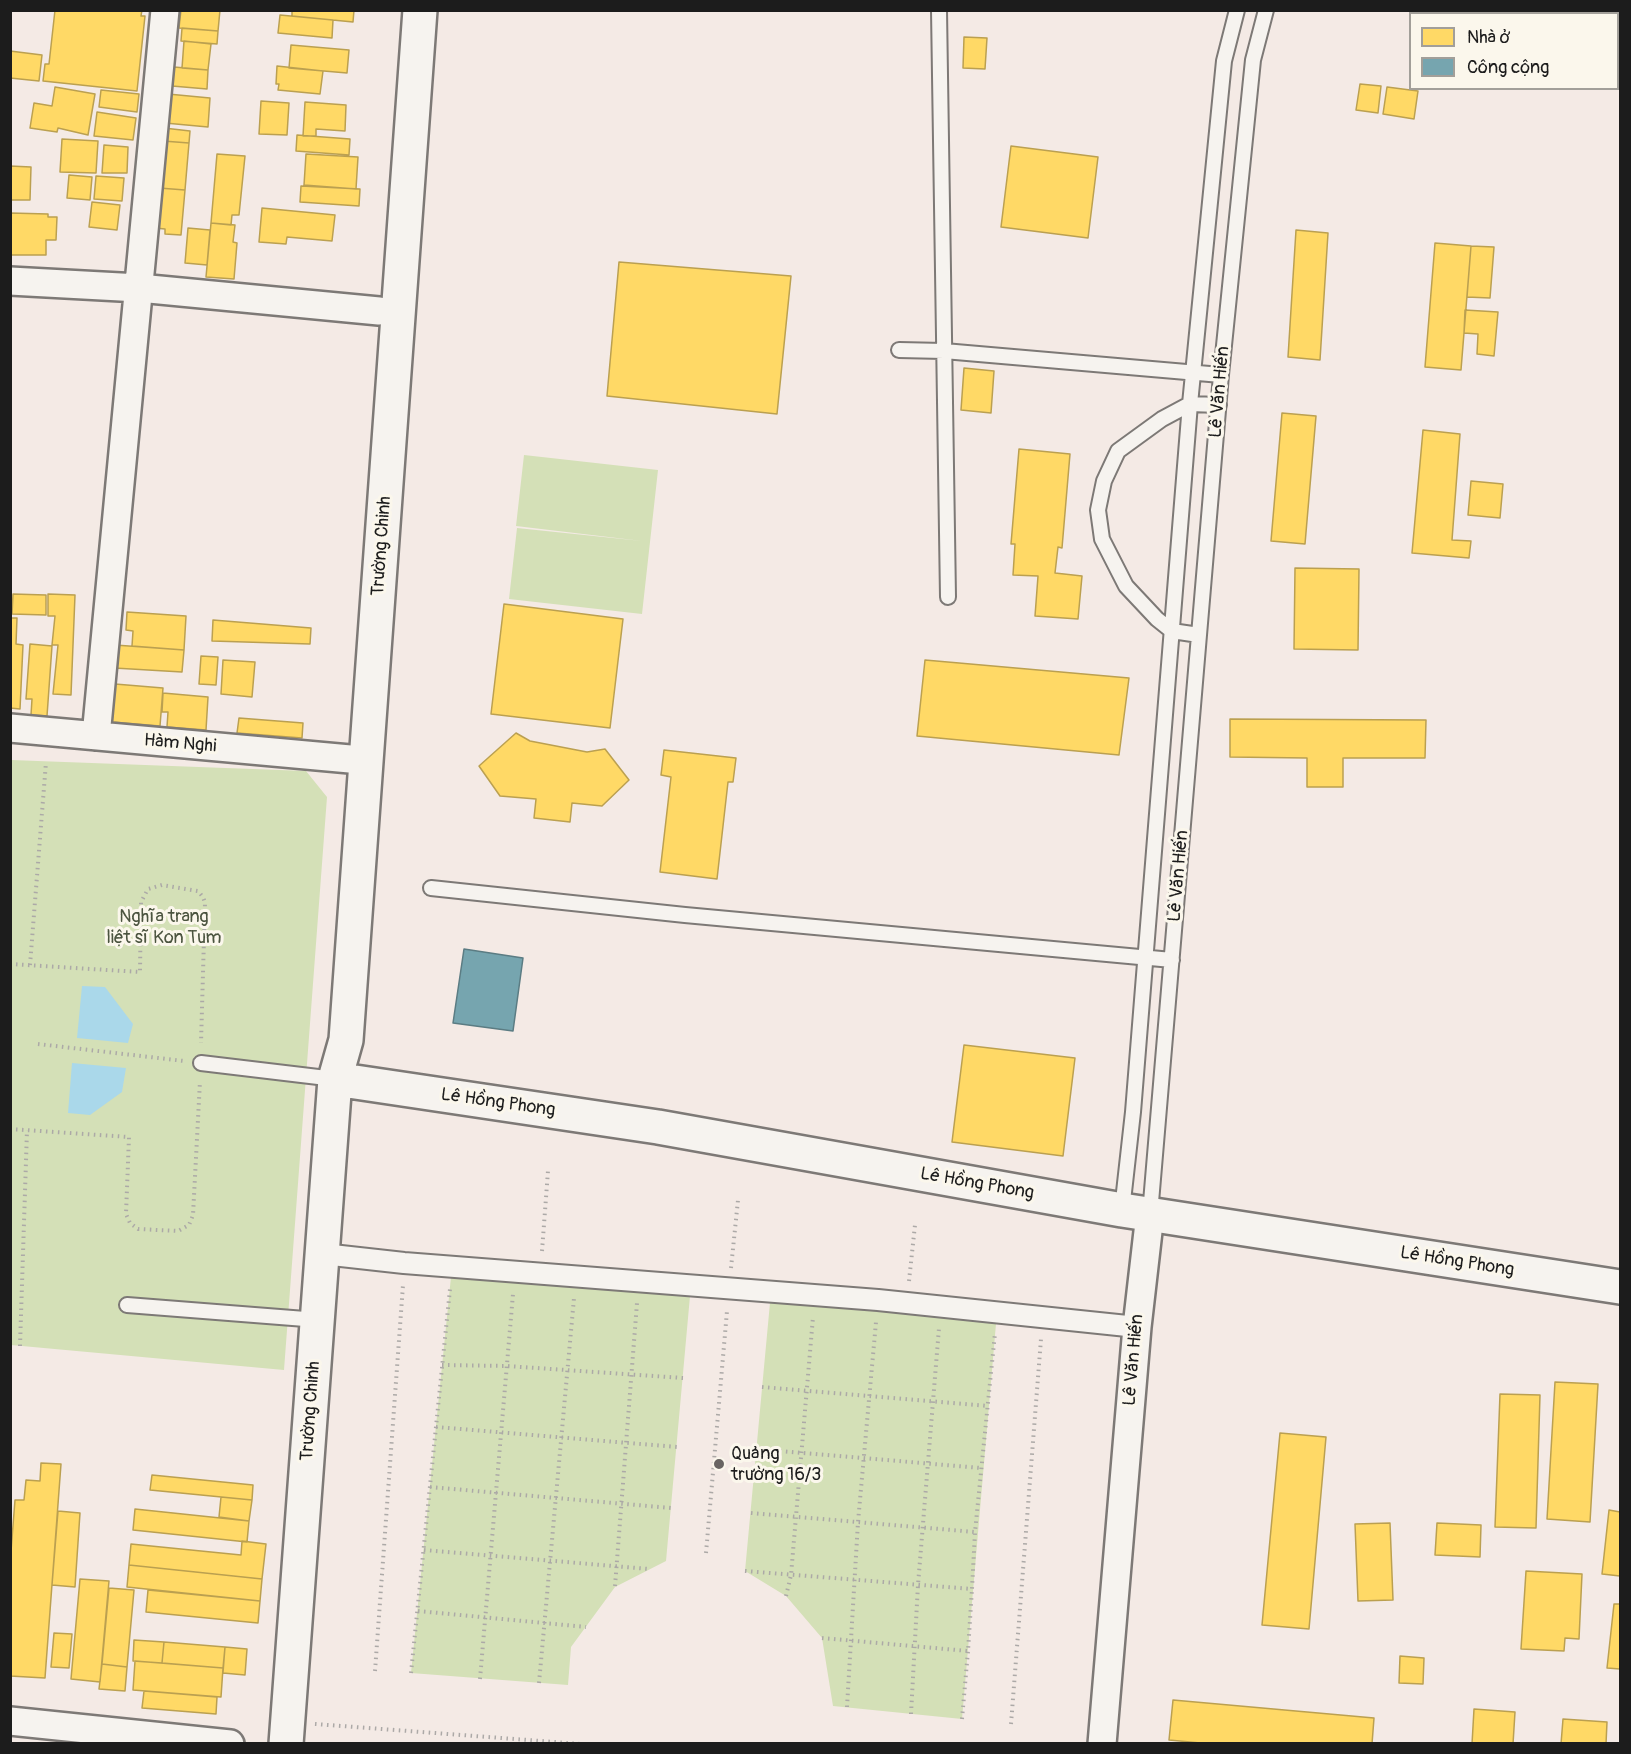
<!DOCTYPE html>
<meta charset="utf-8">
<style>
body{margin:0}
#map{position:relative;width:1631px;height:1754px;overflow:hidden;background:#f4eae5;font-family:Pangolin,sans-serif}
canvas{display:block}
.frame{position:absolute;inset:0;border:12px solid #1c1c1c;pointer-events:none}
.legend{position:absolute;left:1409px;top:12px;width:210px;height:78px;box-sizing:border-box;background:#fbf7ec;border:2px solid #a29f99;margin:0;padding:8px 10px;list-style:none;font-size:18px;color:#1c1c1c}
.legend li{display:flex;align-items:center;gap:12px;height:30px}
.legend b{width:30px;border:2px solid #a29f99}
</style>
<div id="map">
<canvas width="1631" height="1754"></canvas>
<div class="frame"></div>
<ul class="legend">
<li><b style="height:16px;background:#ffd966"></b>Nhà ở</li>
<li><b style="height:16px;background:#76a5af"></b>Công cộng</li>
</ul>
</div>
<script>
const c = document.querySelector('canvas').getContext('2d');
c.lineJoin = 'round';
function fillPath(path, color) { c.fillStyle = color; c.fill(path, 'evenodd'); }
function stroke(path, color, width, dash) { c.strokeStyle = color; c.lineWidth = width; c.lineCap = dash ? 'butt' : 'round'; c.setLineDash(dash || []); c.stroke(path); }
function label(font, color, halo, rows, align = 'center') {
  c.font = font + ' Pangolin,sans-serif'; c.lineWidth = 6; c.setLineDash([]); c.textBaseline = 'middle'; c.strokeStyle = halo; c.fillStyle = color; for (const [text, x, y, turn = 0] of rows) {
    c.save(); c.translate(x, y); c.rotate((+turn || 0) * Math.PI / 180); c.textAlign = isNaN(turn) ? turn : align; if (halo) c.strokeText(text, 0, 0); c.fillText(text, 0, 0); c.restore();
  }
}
fillPath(new Path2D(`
 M524,455L658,470L642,614L509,599L517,528L642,541L516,526Z
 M11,760L306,771L327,797L284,1370L11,1345Z
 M452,1267L691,1285L666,1561L615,1587L571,1647L568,1685L411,1673Z
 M771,1292L997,1312L962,1719L833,1706L822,1638L786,1596L745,1571Z`), '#d4e0b7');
fillPath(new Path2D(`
 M82,986L105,987L133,1024L128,1043L77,1038Z
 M72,1063L126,1068L122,1092L90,1115L68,1113Z`), '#aad8ea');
const homes = new Path2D(`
 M55,10H142L141,16H145L137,91L43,81L45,64H49Z
 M181,10H220L218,31L179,28Z
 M292,10H354L353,22L292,16Z
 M280,15L333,20L332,38L278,33Z
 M182,28L218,31L217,44L181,41Z
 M964,37L987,38L985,69L963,68Z
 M184,41L211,44L208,70L182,68Z
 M291,45L349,50L347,73L289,68Z
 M10,51L42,55L39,81L10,78Z
 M277,66L323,71L320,94L278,90L279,84H276Z
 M174,67L208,70L207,89L172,86Z
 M1360,84L1381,86L1378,113L1356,110Z
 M55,87L95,94L88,135L58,128L57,132L30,128L34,103L52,106Z
 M1387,87L1418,91L1414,119L1383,114Z
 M101,90L139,94L137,112L99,107Z
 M168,94L210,98L208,127L165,123Z
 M261,101L289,103L287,135L259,134Z
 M305,102L346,105L345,131L316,129V136H303Z
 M97,112L136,118L133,140L94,136Z
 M164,128L190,131L189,143L163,141Z
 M297,135L350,139L349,155L296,151Z
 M62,139L98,141L96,173L60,172Z
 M163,141L189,143L185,190L159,188Z
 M104,145L128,147L127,173H102Z
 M1011,146L1098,157L1088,238L1001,227Z
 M217,154L245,156L239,215H232L231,225L211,223Z
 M306,154L358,157L356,189L304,185Z
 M10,166L31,167L30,200H10Z
 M69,175L92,177L90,200L67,198Z
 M96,176L124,178L122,201L94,199Z
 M301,186L360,189L359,206L300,202Z
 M159,188L185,190L181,235L165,234V229L155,228Z
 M92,202L120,205L117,230L89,227Z
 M262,208L335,215L332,241L287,237L286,244L259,242Z
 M10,213L48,214V217H57L56,240H46V255H11L10,258Z
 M211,223L235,225L233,242L237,243L234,279L206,277Z
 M188,228L210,230L207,265L185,263Z
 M1296,230L1328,233L1320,360L1288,357Z
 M1435,243L1471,246L1461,370L1425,367Z
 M1471,246L1494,247L1490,298L1467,297Z
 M619,262L791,276L777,414L607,396Z
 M1465,310L1498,312L1494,356L1477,354L1478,334L1464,333Z
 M964,368L994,371L991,413L961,410Z
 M1282,413L1316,416L1305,544L1271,541Z
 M1423,430L1460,434L1452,540L1471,541L1469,558L1412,553Z
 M1019,449L1070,454L1062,548L1058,547L1055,573L1082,576L1078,619L1035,616L1038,576L1013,575L1015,544H1011Z
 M1471,481L1503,484L1500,518L1468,515Z
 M1295,568L1359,569L1358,650L1294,649Z
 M13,594L46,595V615L12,614Z
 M48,594L75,595L71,695L53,694L58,645H52L55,616H48Z
 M504,604L623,619L610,728L491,714Z
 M127,612L186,616L184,650L132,646L133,631L126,630Z
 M10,618H17L16,644L23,645L20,709L10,708Z
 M213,620L311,628L310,644L212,641Z
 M30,644L52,646L47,716L31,715L32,699H26Z
 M115,645L184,650L182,672L114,668Z
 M201,656L218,657L216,685L199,684Z
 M223,660L255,662L252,697L221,694Z
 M925,660L1129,678L1119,755L917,736Z
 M115,684L163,688L160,726L112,722Z
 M163,693L208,697L206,730L167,727L168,712H162Z
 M239,718L303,723L302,738L237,733Z
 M1230,719L1426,720L1425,758H1343V787H1307V758L1230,757Z
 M516,733L530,741L587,752L605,749L629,780L602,806L572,803L570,822L534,818L536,799L500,796L479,766Z
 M664,750L736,758L733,782H728L717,879L660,872L671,777L661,775Z
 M964,1045L1075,1058L1063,1156L952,1142Z
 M1555,1382L1598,1384L1590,1522L1547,1519Z
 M1500,1394L1540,1395L1536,1528L1495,1527Z
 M1280,1433L1326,1437L1309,1629L1262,1625Z
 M41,1463L61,1464L45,1678L10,1676V1564L15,1500H24L26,1480L40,1481Z
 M152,1475L253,1485L252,1500L150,1490Z
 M221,1497L252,1500L249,1521L219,1517Z
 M135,1509L249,1521L247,1542L133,1530Z
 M1609,1510L1620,1512V1576L1602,1574Z
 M58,1511L80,1513L75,1587L52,1585Z
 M1390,1523L1393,1600L1358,1601L1355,1524Z
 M1437,1523L1481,1525L1480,1557L1435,1555Z
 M242,1541L266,1544L262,1579L129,1565L131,1544L241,1555Z
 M129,1565L262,1579L260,1601L127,1587Z
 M1526,1571L1582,1574L1579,1639L1565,1638L1564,1651L1521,1649Z
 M80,1579L109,1581L100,1682L71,1679Z
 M109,1588L134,1590L127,1667L102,1664Z
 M148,1590L260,1601L258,1623L146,1612Z
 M1614,1604H1620V1669L1607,1668Z
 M54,1633L72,1634L69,1668L51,1667Z
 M134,1640L164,1642L162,1663L133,1661Z
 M164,1642L225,1647L223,1668L162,1663Z
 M225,1647L247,1649L245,1675L223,1673Z
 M1400,1656L1424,1658L1423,1684L1399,1683Z
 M135,1661L223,1668L221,1697L133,1690Z
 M102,1664L127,1667L125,1691L99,1689Z
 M144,1691L217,1697L216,1714L142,1708Z
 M1173,1700L1374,1718L1372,1744H1211L1169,1740Z
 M1474,1709L1515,1712L1513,1744H1472Z
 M1563,1719L1607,1722L1606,1744H1561Z`);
fillPath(homes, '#ffd966');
stroke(homes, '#bba050', 1.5);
const public = new Path2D(`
 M464,949L523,958L513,1031L453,1023Z`);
fillPath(public, '#76a5af');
stroke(public, '#5b7c83', 1.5);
const service = new Path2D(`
 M939,10L948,597
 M899,350L944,351L1221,375
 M1199,635L1172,631L1157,619L1126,586L1102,539L1098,510L1104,481L1118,451L1162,419L1190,404L1219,405
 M431,888L685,915L1172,960
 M201,1063L335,1079
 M1122,1210L1133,1112L1190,404L1224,61L1237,10
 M1150,1214L1221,375L1253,60L1266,10
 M127,1305L318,1320`);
const pedestrian = new Path2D(`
 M323,1254L404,1263L878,1300L1137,1327`);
const minor = new Path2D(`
 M10,281L139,288L379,311
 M10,728L350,759
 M96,736L165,10
 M10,1721L230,1744
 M1102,1744L1137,1327L1150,1214`);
const tertiary = new Path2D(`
 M335,1079L658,1127L1122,1210L1620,1287
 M286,1744L335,1079L346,1040L420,10`);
stroke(service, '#7d7976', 18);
stroke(pedestrian, '#7d7976', 24);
stroke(minor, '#7d7976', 32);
stroke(tertiary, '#7d7976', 38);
stroke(new Path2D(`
 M10,964L140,972L141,902L148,889L162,885L198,891L203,897L205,903L201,1043
 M30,965L46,762
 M38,1044L184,1061
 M10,1129L129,1137L126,1214L130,1223L138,1229L178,1231L189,1225L193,1215L200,1081
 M542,1251L548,1171
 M731,1268L738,1200
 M909,1281L915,1225
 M20,1346L27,1130
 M442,1365L507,1366L683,1378
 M762,1387L988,1406
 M436,1427L677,1447
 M756,1449L981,1468
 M430,1487L671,1508
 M751,1513L975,1532
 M424,1550L649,1569
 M706,1553L727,1311
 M745,1571L972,1589L975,1532L995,1333
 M615,1586L637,1303
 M786,1596L791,1575L813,1317
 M418,1611L586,1627
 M822,1638L968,1651L972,1589
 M375,1671L403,1285
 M411,1673L450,1289
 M480,1679L513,1294
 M539,1683L574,1298
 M847,1707L858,1522L876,1322
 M911,1714L918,1585L939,1328
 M962,1719L968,1651
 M315,1724L581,1744
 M1011,1724L1041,1339`), '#aca9a7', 4, [1.5, 4.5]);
stroke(service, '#f6f3ef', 14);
stroke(pedestrian, '#f6f3ef', 20);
stroke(minor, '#f6f3ef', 27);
stroke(tertiary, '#f6f3ef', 33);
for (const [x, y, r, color] of [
 [719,1464,6,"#686462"]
]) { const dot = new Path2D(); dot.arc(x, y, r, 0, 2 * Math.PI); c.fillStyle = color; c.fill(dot); stroke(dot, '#fbf7ec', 2); }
label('18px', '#1c1c1c', '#fbf7ec', [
 ["Lê Văn Hiến",1220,392,-85],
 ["Trường Chinh",382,546,-86],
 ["Hàm Nghi",180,744,5],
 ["Lê Văn Hiến",1179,876,-85],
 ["Lê Hồng Phong",498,1103,8],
 ["Lê Hồng Phong",977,1184,10],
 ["Lê Hồng Phong",1457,1262,9],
 ["Lê Văn Hiến",1134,1360,-85],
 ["Trường Chinh",311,1411,-86]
]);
label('18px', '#4b543f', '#fbf7ec', [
 ["Nghĩa trang",164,917],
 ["liệt sĩ Kon Tum",164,938]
]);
label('18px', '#1c1c1c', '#fbf7ec', [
 ["Quảng",731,1454],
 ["trường 16/3",731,1475]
], 'left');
</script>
